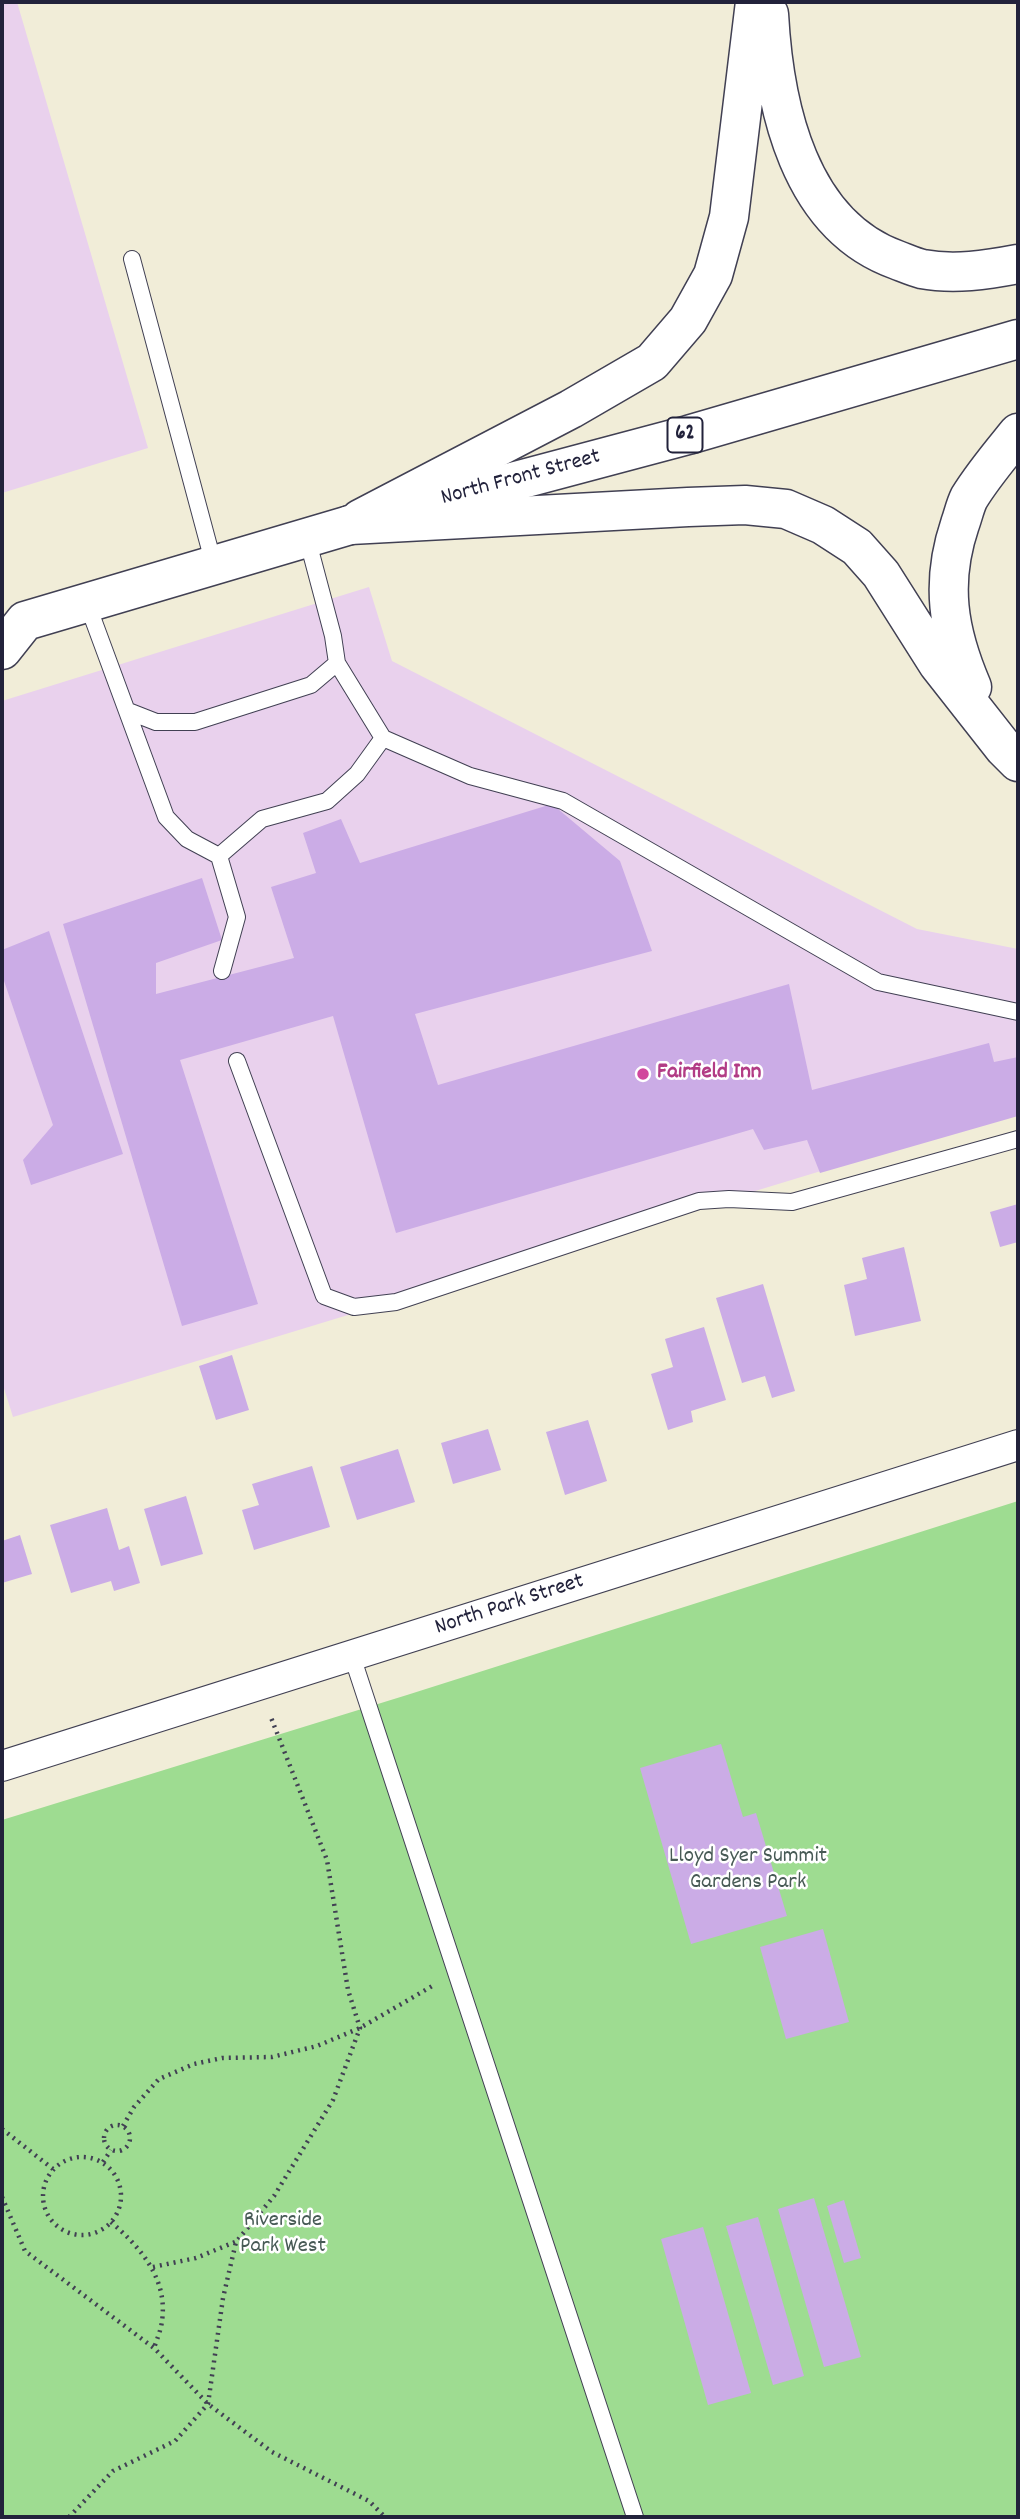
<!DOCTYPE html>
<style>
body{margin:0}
#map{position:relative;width:1020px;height:2519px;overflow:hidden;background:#f1edd8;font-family:Dekko,sans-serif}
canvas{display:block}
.frame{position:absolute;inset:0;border:4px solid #22223b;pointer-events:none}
</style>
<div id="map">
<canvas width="1020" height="2519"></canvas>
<div class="frame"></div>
</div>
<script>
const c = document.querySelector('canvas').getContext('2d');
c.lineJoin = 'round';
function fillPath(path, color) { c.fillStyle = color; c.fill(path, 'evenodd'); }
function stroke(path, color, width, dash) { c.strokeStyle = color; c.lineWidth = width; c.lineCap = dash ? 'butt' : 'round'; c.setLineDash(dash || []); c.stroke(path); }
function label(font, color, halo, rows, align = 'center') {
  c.font = font + ' Dekko,sans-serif'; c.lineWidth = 5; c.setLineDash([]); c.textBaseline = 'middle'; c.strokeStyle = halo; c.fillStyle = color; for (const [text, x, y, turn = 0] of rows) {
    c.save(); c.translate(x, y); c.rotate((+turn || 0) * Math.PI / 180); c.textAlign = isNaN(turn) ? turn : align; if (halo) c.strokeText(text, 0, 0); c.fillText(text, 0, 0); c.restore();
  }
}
fillPath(new Path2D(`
 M2,2H17L148,448L2,493Z
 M369,587L392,661L917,929L1018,949V1111L13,1417L2,1382V701Z`), '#e9d1ed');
fillPath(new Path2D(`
 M1018,1501V2517H2V1820L407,1695Z`), '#9edc91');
fillPath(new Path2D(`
 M552,804L620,861L652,951L415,1014L438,1085L789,984L812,1090L989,1043L994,1062L1018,1057V1116L820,1173L807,1140L764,1150L753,1129L396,1233L333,1016L180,1060L258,1304L182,1326L63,924L202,878L222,940L156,963V994L294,958L271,887L316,873L303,833L341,819L360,863Z
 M49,931L123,1154L31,1185L23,1160L53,1125L2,975V950Z
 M1018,1204V1242L1000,1247L990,1212Z
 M904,1247L921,1321L855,1336L844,1285L867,1279L862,1258Z
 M763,1284L795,1391L772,1398L765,1376L742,1383L716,1298Z
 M704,1327L726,1400L691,1411L693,1422L668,1430L651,1374L673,1367L665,1339Z
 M232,1355L249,1410L216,1420L199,1366Z
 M588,1420L607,1481L565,1495L546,1432Z
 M488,1429L501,1470L453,1484L441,1443Z
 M398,1449L415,1502L357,1520L340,1467Z
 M312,1466L330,1527L254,1550L242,1510L259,1505L252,1484Z
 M186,1496L203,1554L161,1566L144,1509Z
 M107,1508L119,1550L129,1546L140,1583L114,1591L111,1581L71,1593L50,1525Z
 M20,1535L32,1574L2,1583V1541Z
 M721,1744L743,1817L756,1813L787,1916L691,1944L640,1768Z
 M823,1929L849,2022L786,2039L760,1947Z
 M814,2198L861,2357L824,2367L778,2209Z
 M844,2200L861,2258L844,2263L827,2206Z
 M758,2217L804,2376L773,2385L726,2226Z
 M703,2227L751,2393L708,2405L661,2239Z`), '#cbace6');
const lane = new Path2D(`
 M132,259L214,565
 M307,538L333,636L337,663L383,738L470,776L563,801L878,982L1018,1012
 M87,603L166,817L187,839L219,856L237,917L222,971
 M128,711L156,722H195L311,685L337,663
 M219,856L262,819L327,801L357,774L383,738
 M237,1061L324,1296L354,1307L396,1302L699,1201L729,1199L792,1202L1018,1139
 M352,1656L635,2517`);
const street = new Path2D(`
 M2,1766L1018,1445`);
const primary = new Path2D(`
 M2,650L25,621L350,525L688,435L1018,339`);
const highway = new Path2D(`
 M769,14C774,106 799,225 897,260C905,263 914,267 922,269C954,275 987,270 1018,264
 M360,519L571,409L652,362L688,320L713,275L729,217L755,2
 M350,525L688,507L745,505L786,509L823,525L857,547L881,574L938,664L1004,748L1018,762
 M972,687C948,631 940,583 960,524C963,516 965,506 969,498C983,475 1001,454 1018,433`);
stroke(lane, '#414053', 18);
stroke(street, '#414053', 32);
stroke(primary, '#414053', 41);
stroke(highway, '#414053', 41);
stroke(new Path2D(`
 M104 2138a13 13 0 1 1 26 0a13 13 0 1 1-26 0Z
 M123,2126L134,2107L159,2079L194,2064L222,2058L272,2057L317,2046L360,2028L434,1985
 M2,2129L53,2169
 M43 2196a39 39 0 1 1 78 0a39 39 0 1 1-78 0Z
 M103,2162L111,2150
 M2,2197L25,2251L154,2348L208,2404L272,2452L369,2501L385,2517
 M111,2222C141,2248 168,2279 162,2321C161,2330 157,2339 154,2348
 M153,2267L196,2258L235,2242
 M69,2517L113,2471L175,2441L208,2404L223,2298L236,2242L274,2196L333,2100L360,2028L348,1990L327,1860L270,1715`), '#414053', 4.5, [2, 5]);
stroke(lane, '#fff', 16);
stroke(street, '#fff', 30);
stroke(primary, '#fff', 38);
stroke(highway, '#fff', 38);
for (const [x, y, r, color] of [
 [643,1074,7,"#d1479c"]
]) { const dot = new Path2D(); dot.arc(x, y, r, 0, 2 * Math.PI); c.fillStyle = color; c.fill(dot); stroke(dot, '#fff', 2.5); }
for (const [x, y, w] of [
 [685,435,35]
]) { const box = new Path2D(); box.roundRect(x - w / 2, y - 17.5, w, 35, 5); c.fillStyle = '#fff'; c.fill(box); stroke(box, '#22223b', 2); }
label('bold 21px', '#22223b', null, [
 ["62",685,435]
]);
label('23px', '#22223b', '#fff', [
 ["North Front Street",521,479,-15],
 ["North Park Street",510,1606,-18]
]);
label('bold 23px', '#b23c85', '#fff', [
 ["Fairfield Inn",657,1074]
], 'left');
label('23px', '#475a55', '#fff', [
 ["Lloyd Syer Summit",748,1858],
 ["Gardens Park",748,1884],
 ["Riverside",283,2222],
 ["Park West",283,2248]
]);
</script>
